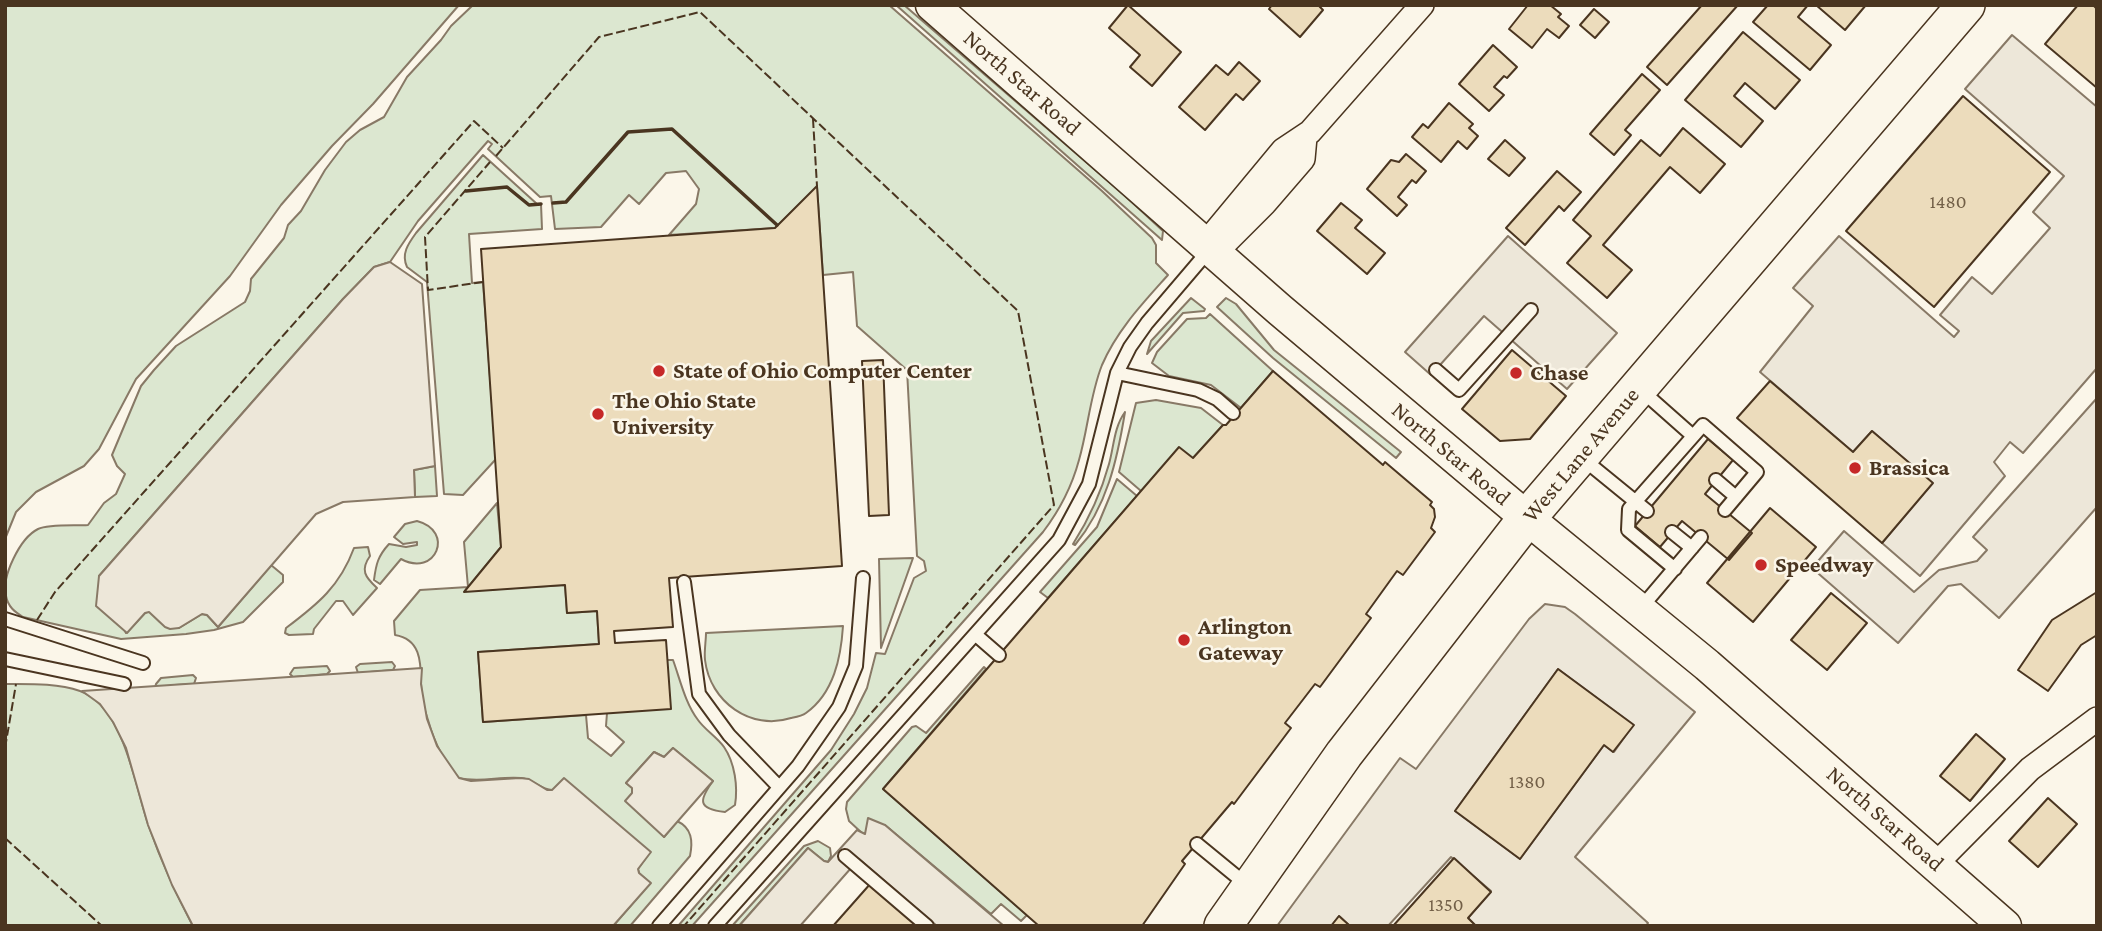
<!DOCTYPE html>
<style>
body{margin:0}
#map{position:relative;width:2102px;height:931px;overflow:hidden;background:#fbf6e9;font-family:"Crimson Pro",serif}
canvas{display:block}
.frame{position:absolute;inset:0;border:7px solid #4a3520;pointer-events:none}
</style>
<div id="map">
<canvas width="2102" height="931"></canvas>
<div class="frame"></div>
</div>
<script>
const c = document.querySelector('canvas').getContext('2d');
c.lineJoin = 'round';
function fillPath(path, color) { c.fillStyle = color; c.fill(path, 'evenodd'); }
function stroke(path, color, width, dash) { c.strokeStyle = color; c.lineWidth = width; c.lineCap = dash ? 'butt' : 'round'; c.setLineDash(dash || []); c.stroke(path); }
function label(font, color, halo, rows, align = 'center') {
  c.font = font + ' "Crimson Pro",serif'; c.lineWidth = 5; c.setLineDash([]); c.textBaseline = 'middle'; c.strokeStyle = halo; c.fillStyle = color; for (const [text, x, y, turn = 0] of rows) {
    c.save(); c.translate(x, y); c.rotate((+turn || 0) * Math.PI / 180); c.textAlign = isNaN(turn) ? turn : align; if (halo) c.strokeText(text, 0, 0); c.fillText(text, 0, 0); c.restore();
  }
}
const green = new Path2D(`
 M5,5H459L373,104L332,146L281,205L230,276L136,379L99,449L84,466L36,492L16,512L5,539Z
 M473,5H889L1102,191L1152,238L1156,245V263L1168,275C1143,303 1117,330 1102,365C1090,395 1088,429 1079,460C1072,486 1059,511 1043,532L692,926H678L831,750L854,714L867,688L876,653L885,654L914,578L926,571L924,561L917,556L907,370L857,326L853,272L823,275L817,187L775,228L669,235L696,204L699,189L686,171L666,173L639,204L629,195L601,227L555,229L551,196L540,197L488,149L492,144L488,141L418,221L390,262L374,267L343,299L99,576L126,633L145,613L149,611L160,622L179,628L202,614L207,615L218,627L271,565L283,575V582L243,622L214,630L186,634L121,639L23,617C15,612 8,607 6,596C1,577 20,538 38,529C49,524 76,526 88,525L104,503L116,494L125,474L117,466L112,455L141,386L154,370L176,346L245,302L250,291L251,279L284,238L288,225L301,211L325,170L346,142L360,130L384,117L407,77L441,40L451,26Z
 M896,5H904L1122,193L1163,231L1162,240Z
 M483,155L537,204H541L542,229L469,234L472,283L483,282L496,459L463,495L444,494L427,282L407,267C401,254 408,244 416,233Z
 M1191,298L1205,309L1204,311L1183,313L1147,354L1151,341Z
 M1226,298L1236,304L1274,350L1401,452L1396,458L1273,358L1217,307Z
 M1210,314L1273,371L1241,408L1211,385L1169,376L1152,363L1157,352L1187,319L1206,318Z
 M1156,400L1201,408L1223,425L1193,458L1141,491L1119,472L1136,403Z
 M1125,412C1117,461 1107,506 1075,545L1073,544C1089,519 1101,493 1109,464C1114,446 1114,427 1125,412Z
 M435,466L437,496L415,497L414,470Z
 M1117,479L1137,496L1048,598L1040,592L1097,527Z
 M497,503L501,547L465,591L565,585L567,613L597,611L599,644L478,652L483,722L586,715L588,738L611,756L624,742L606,726L607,713L667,660H673C680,679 685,703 698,720C705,730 717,737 724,747C735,763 738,787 735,805L725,812C697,809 699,800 713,781L673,748L664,757L654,752L626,783L632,788V793L664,837L677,821C692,828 693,841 690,856L630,926H613L650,883L639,873L638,869L650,852L552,790C540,789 533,779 521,778C500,776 480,783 459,778C444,763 434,741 428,720C424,709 421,694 421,682C421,661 420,639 395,635L394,621L420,590L468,587L464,542Z
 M417,521C455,531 436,578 401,559L380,584L374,580C376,564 378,556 389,544L406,547L417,545V542L403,544L394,537L405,524Z
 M368,547L370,556C360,570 365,577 377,588L353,615L343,601H336L314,629L313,634L289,635L285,633L286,628C318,604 340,586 354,548Z
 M913,558L881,648L879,559Z
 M843,626C841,657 834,693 806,713C802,716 796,717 791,718C751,731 710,702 705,660C704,651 706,641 706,633Z
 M392,662L395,666L393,670L358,673L356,667L360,664Z
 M327,666L330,671L327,674L293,677L290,674L294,668Z
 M984,667L986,669L883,789L1027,915L1021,921L1001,904L991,914L885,825L863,834L849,821L846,809L847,802L912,727L916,726L926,733Z
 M193,675L196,678L194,684L175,685L154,692L156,684L161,678Z
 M5,684C30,684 57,683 80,691C125,707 135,788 149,827C161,861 176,894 193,926H5Z
 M818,841L830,848L831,856L828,862L824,861L808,848L739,926H732L804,846Z`);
fillPath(green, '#dce7d0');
stroke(green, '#887966', 2);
const parking = new Path2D(`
 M2012,35L2097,107V368L2023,453L2010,442L1994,462L2005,476L1920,576L1882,543L1932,483L1872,431L1853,452L1760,372L1813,306L1793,288L1839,236L1954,337L1959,331L1940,315L1972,277L1992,294L2050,228L2033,212L2064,176L1965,89Z
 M1508,236L1617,333L1567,389L1484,316L1431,375L1405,352Z
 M390,262L422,284L435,466L414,470L415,497L343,502L316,514L218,627L207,615L202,614L179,628L170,629L165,627L149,612L145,613L127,633L96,606L99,576L343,299L374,267Z
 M2097,398V507L1999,618L1961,584L1948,586L1898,643L1812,568L1844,531L1914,592L1939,570L1977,561L1987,550L1973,537Z
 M1545,604L1565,607L1575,614L1695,712L1575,857L1648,923L1646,926H1476L1468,918L1491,891L1451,857L1388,926H1350L1339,916L1331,926H1277L1400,758L1416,769L1529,619ZM1558,669L1633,725L1614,752L1604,745L1520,859L1455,811Z
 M422,668L421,684L427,719L437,746L459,778L471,781L520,778L529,779L547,790H552L564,778L651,852L638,869L639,873L651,883L613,926H193L172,885L148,825L126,748L113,722L100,704L82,691Z
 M673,748L713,781L664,837L625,801L632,793V788L626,783L654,752L664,757Z
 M868,818L885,825L1004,926H937L859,859L800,926H739L808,848L824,861L828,862L857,830L865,834Z`);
fillPath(parking, '#ede7d9');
stroke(parking, '#887966', 2);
const building = new Path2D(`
 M1128,5L1181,52L1152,86L1130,67L1140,55L1109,28Z
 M1272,5H1318L1323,10L1300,37L1269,9Z
 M1528,5H1550L1561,14L1558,17L1569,26L1559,38L1547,29L1532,48L1509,29Z
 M1702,5H1738L1667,85L1647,67Z
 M1768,5H1808L1798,17L1831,45L1810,70L1753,22Z
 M1816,5H1866L1845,30Z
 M2078,5H2093L2097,9V88L2045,44Z
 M1594,9L1609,22L1595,38L1580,25Z
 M1743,32L1800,80L1775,109L1745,83L1734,96L1763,121L1741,147L1685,100Z
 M1493,45L1517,67L1507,78L1504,76L1494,87L1504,95L1489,111L1459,84Z
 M1239,62L1260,81L1243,100L1236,94L1205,130L1179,107L1216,65L1228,75Z
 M1642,74L1660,90L1625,130L1631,135L1614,155L1590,134Z
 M1963,96L2050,172L1934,307L1846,231Z
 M1449,103L1473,124L1469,128L1478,136L1467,149L1458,141L1441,162L1412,137L1423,124L1428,128Z
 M1683,128L1725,164L1700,193L1670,167L1603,245L1632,270L1607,298L1567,263L1591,236L1573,220L1641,140L1660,156Z
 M1505,140L1525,158L1509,176L1488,159Z
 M1406,154L1426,171L1416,183L1412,180L1398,197L1407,205L1397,216L1367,189L1391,160L1399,162Z
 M1557,171L1581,192L1564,211L1559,206L1525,245L1506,228Z
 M817,186L842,566L669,578L673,627L614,631L615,643L666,640L671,709L483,722L478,652L599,644L597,611L567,613L565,585L464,592L501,547L481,249L775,228Z
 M1341,203L1362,220L1355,228L1385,253L1367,274L1317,231Z
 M1512,350L1566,396L1530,439L1500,441L1462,409Z
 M883,360L889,515L869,516L862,361Z
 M1273,371L1383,465L1385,462L1432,502L1430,505L1434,509L1435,517L1431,528L1435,532L1403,575L1397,571L1366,614L1371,618L1320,687L1315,684L1285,723L1291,728L1234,804L1232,802L1182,861L1185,864L1142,926H1039L883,789L1179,447L1193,458L1223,425H1226Z
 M1770,381L1853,452L1872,431L1933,483L1882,543L1737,418Z
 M1708,439L1733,460L1705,494L1752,533L1729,560L1682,521L1660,547L1635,526Z
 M1770,508L1816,547L1753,622L1707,583Z
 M2097,592V635L2081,645L2048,691L2018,670L2052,620Z
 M1831,593L1867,623L1827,670L1791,640Z
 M1558,669L1634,725L1613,752L1604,745L1520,859L1455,811Z
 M1976,734L2005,759L1970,801L1940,776Z
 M2048,798L2077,824L2038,867L2009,841Z
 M1454,858L1491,892L1468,918L1476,926H1393Z
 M871,883L920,926H833Z
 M1339,916L1350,926H1331Z`);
fillPath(building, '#ecdcbc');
stroke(building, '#4a3520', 2);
const lane = new Path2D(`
 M1436,370L1459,390L1531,310
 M1117,373L1198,390L1217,399L1233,413
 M1641,390L1693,436
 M1582,458L1647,511
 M1716,480L1736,497
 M1672,532L1692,548
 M1675,569L1628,530L1629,509L1703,425L1757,472L1725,510
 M684,582L699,694L729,735L779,787
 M1640,609L1701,537
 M5,619L143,663
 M976,635L999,655
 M5,659L124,684
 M1197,844L1247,885
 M845,856L927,926
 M659,926L798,766L839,707L856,666L863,578
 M715,926L1059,540L1089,484L1117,373L1130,347L1147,323L1210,249`);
const street = new Path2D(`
 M1225,243L1265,203L1303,159L1305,137
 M1205,244L1283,150L1310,132L1422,5
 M1936,864L2030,769L2097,719`);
const secondary = new Path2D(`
 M932,5L1280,310L1527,518L1707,665L2005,926`);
const primary = new Path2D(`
 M1223,926L1344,754L1527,518L1966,5`);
stroke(lane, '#4a3520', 16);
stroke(street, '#4a3520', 26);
stroke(secondary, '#4a3520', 35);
stroke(primary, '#4a3520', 40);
stroke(lane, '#fbf6e9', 12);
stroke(street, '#fbf6e9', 23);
stroke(secondary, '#fbf6e9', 32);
stroke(primary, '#fbf6e9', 37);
stroke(new Path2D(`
 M813,119L817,186
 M496,156L599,37L700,12L1018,311L1054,505L684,926
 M483,282L428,290L425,237L490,162
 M37,620L55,592L474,121L503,148
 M5,748L16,684
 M5,838L102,926`), '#4a3520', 2, [9, 3.5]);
stroke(new Path2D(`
 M466,191L507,187L529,205L541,204
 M553,203L566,202L628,132L672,129L777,225`), '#4a3520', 3.5);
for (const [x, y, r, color] of [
 [659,371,7,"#c62828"],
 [1516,373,7,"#c62828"],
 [598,414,7,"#c62828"],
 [1855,468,7,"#c62828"],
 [1761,565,7,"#c62828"],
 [1184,640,7,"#c62828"]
]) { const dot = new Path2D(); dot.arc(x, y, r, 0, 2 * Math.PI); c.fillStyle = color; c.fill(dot); stroke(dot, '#fbf6e9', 2.5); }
label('19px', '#725f47', null, [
 ["1480",1948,202],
 ["1380",1527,782],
 ["1350",1446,905]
]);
label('23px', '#4a3520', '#fbf6e9', [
 ["North Star Road",1022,83,41],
 ["North Star Road",1451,454,40],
 ["West Lane Avenue",1581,455,-50],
 ["North Star Road",1885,819,41]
]);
label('bold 23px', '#4a3520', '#fbf6e9', [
 ["State of Ohio Computer Center",673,371],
 ["Chase",1530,373],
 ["The Ohio State",612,401],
 ["University",612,427],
 ["Brassica",1869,468],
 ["Speedway",1775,565],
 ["Arlington",1198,627],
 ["Gateway",1198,653]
], 'left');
</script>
